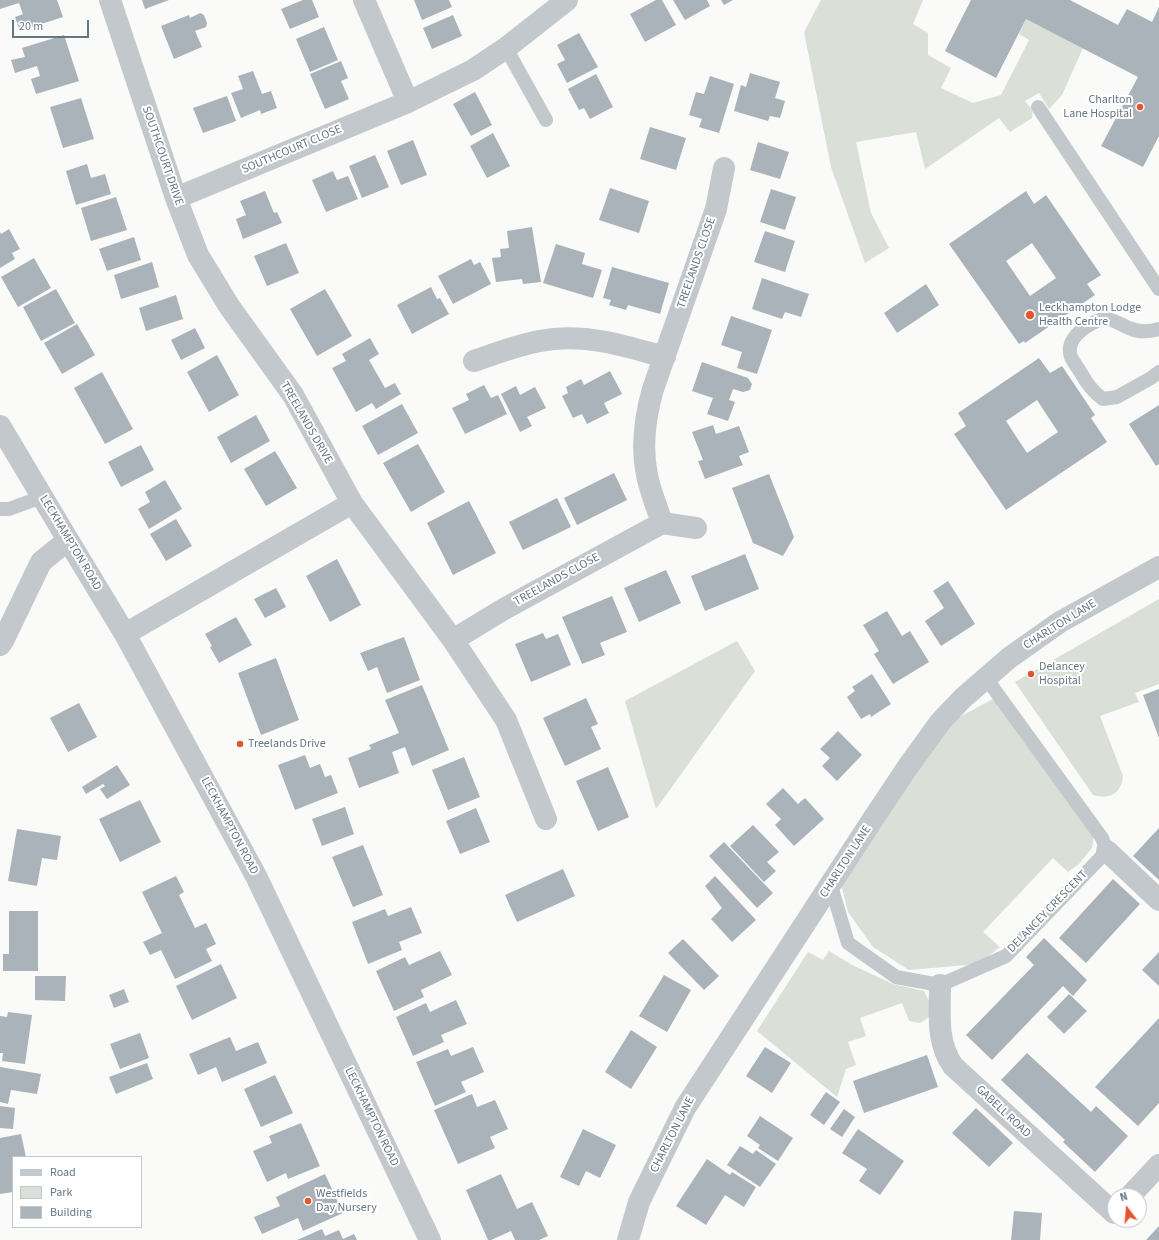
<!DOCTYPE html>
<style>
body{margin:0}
#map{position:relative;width:1159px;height:1240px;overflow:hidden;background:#fafaf8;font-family:"Source Sans 3",sans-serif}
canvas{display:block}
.legend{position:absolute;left:12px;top:1156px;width:130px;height:72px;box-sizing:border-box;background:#fff;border:1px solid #c1c8cd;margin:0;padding:5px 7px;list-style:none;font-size:12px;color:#657683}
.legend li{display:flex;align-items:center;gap:8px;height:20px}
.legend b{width:20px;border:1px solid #c1c8cd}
.north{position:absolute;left:1107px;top:1188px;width:40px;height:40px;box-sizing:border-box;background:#fff;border:1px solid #c1c8cd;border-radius:50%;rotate:344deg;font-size:11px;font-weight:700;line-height:16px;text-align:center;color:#657683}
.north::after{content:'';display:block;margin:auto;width:14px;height:18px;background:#e4572e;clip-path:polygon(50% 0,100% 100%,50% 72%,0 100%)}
.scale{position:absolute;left:12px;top:20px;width:77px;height:18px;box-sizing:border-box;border:2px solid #657683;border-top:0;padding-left:5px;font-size:12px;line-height:14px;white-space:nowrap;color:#657683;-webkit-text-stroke:3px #fff;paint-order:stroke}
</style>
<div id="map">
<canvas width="1159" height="1240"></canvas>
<ul class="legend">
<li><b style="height:5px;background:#c3c8cc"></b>Road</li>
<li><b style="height:11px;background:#dadfd7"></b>Park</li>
<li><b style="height:11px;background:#aab3b9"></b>Building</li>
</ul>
<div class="north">N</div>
<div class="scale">20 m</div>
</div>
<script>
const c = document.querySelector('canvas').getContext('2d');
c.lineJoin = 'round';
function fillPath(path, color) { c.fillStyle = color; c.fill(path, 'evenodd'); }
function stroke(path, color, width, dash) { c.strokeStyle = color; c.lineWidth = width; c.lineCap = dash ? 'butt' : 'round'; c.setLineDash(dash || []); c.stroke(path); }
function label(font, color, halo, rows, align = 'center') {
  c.font = font + ' "Source Sans 3",sans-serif'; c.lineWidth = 4; c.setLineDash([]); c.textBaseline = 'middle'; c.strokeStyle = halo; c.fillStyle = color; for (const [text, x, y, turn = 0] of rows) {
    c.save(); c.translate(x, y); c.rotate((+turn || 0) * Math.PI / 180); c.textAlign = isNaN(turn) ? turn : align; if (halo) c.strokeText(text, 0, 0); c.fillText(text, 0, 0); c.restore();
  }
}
fillPath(new Path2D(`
 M821,0H923L913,24L928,33V55L951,68L941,88L973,103L1001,95L1029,40L1019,34L1026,19L1083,48L1062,95L1049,109L1039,93L1025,101C1030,107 1034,110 1032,118L1010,132L999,118L925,169L916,132L856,142L871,213L889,248L865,263L831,167L804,32Z
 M1159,599V684L1135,693L1139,702L1100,716L1123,776C1121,794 1110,800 1093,795L1015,682Z
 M737,641L755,671L656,809L625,701Z
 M995,698L1094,835L1092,848L1079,864L1068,872L1053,858L983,932L1000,947L978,964L909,970L873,947L848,912L841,884L950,722Z
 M829,951L852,965L893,984L924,991L935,1013L920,1023L909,1021L902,1003L860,1018L866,1036L848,1042L856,1065L846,1069L837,1097L757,1031L808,952L823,960Z`), '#dadfd7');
fillPath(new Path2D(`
 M0,0H57L63,17L20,31L15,17L23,14L19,3L0,9Z
 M142,0H169L145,9Z
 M303,0H312L319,17L290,29L281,9Z
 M414,0H449L452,7L422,20Z
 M656,0H662L676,25L645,42L630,14Z
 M673,0H707L710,6L685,20Z
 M721,0H733L724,5Z
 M971,0H1070L1118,25L1127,9L1152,22L1159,7V136L1143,167L1101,146L1138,77L1026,19L996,78L945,51Z
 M200,13L204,15L207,23L206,27L195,31L202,47L174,59L161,26L189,15L190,18Z
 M453,15L462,36L432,49L423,28Z
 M324,27L338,60L310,72L296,39Z
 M579,33L598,67L567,83L557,64L565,60L557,45Z
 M64,35L79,81L36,94L31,79L40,76L37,66L15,73L11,60L25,57L22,48Z
 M341,61L348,78L341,81L349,99L325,109L310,74Z
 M253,71L262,94L271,91L277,108L261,114L260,110L241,118L231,93L243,89L238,76Z
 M750,73L780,82L775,98L785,101L780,118L770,116L768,121L734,111L741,85L746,87Z
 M596,74L613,107L590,119L584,108L579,110L568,89Z
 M710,76L734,84L719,133L699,127L702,119L689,115L696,92L704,94Z
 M475,92L492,125L471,136L453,104Z
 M227,96L236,121L203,133L193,108Z
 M81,98L94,139L63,148L50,107Z
 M650,127L686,138L676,170L640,159Z
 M493,133L510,166L487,178L470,146Z
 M413,140L427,175L401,185L387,151Z
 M758,142L789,152L780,179L750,170Z
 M375,155L389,187L362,198L349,166Z
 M87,164L91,178L105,174L111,194L76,205L66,171Z
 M333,171L337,180L348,176L358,199L326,212L312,180Z
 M610,188L649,201L639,233L599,220Z
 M771,189L796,197L785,230L760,222Z
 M265,191L274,213L277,212L282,223L243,239L236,219L246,215L240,201Z
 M1026,191L1034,204L1046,195L1101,275L1087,284L1095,295L1025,343L1024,341L1019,344L949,244ZM1032,243L1056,278L1030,296L1006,261Z
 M116,197L127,230L91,241L81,208Z
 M532,227L541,282L523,284L522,279L496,282L492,258L501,257L500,249L509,248L507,231Z
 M9,229L20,249L12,253L15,259L0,268V232L1,234Z
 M765,231L795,241L785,272L754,262Z
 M134,237L141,260L107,271L99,249Z
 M286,243L299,273L267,286L254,256Z
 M556,244L585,253L582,264L602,270L593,298L543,283Z
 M34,258L51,288L18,307L1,277Z
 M471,259L474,265L480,262L491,284L453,304L438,276Z
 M152,262L159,287L121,299L114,275Z
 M612,267L669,283L660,314L628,305L626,310L609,305L611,300L603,298Z
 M762,278L809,294L801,317L785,312L782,319L752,309Z
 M926,284L939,305L897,333L884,313Z
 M431,287L437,299L440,298L449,314L412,334L397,305Z
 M56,289L75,323L41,341L23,307Z
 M325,289L352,336L317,356L290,309Z
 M176,295L183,319L146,331L139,308Z
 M731,316L772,330L757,374L737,368L742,352L721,345Z
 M77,324L95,355L62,374L44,343Z
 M195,328L205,348L181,360L171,340Z
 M370,338L379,354L369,360L385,388L395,383L401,394L376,409L372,403L356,412L332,368L346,361L342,354Z
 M217,355L239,395L209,412L187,372Z
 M1039,358L1050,373L1062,366L1095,415L1091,418L1107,442L1006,510L954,434L966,426L958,413ZM1037,400L1058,432L1027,453L1006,421Z
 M702,362L748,378L752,384L750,390L743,392L733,389L729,400L735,402L728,421L707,414L713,398L692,391Z
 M610,371L622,394L604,403L609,413L587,424L582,414L573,418L562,396L568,393L566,387L581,379L584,385Z
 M102,372L133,429L105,444L74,388Z
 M484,385L491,398L498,395L507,414L465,434L452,408L469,400L466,394Z
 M516,386L520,395L535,387L546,408L527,417L532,426L520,432L501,394Z
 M402,404L418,433L378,455L362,426Z
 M1159,405V464L1156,466L1129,424Z
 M256,415L270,441L231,463L217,437Z
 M713,425L716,434L739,426L749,452L739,456L743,465L705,479L698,461L703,460L692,432Z
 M418,444L445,492L411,512L383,463Z
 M141,445L154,470L121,487L108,462Z
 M275,451L297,488L266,506L244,469Z
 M614,473L627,500L577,525L564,498Z
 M769,474L794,537L783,556L753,543L732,488Z
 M165,480L182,509L149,529L138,509L150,502L145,492Z
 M557,498L571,527L523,550L509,522Z
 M469,501L496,553L453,575L427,523Z
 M176,519L192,546L166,561L150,534Z
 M745,554L759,589L705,611L691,576Z
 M337,559L361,605L330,622L306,576Z
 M666,570L681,603L639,622L624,588Z
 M948,581L975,624L941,646L925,621L944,608L933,591Z
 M276,588L286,607L265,618L254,599Z
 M612,596L627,632L600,643L605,655L582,664L562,617Z
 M887,611L902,636L910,631L929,662L893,684L874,654L879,651L863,625Z
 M236,617L252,645L219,663L210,647L212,646L205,634Z
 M543,633L546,639L558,634L571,665L531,682L515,644Z
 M404,637L420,680L387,693L377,667L368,671L360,653Z
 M276,658L299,720L261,735L238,673Z
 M872,674L891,704L871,717L870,714L861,719L847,697L855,691L852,687Z
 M422,685L449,750L412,766L405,747L392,752L399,773L359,788L348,758L371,749L369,745L399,733L385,700Z
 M1159,689V738L1143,695Z
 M586,698L598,724L591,727L601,749L565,766L543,718Z
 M79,703L97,737L68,752L50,718Z
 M838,731L862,755L837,781L822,766L830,758L820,749Z
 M305,755L310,768L320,764L325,777L331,775L338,793L295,810L278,765Z
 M464,757L480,797L448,810L432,770Z
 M117,765L130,785L107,799L100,789L105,786L103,784L86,794L82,787Z
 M608,767L629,817L598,831L576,781Z
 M783,788L798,804L805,798L824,819L794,846L775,825L781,819L766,804Z
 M140,800L161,842L120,862L99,819Z
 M345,807L354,834L322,846L312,819Z
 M476,808L490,842L460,854L446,821Z
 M753,825L779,852L767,862L776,871L764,882L730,846Z
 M1159,828V880L1133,856Z
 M17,829L61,836L57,860L42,858L37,886L8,881Z
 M724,842L773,893L757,908L709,856Z
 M363,845L383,895L353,907L332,857Z
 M563,869L575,896L517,922L505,895Z
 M176,876L184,892L179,895L195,928L206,923L216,944L206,949L212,961L175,979L161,950L150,955L143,942L162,933L142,892Z
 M715,876L756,920L732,942L711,919L722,908L705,886Z
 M1113,879L1140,904L1086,963L1059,938Z
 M411,907L422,933L399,942L402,950L368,964L352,922L385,909L388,916Z
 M9,911H38V971H3V954H9Z
 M1044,938L1087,980L1073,996L1063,986L992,1060L966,1035L1034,965L1026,957Z
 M683,939L719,976L704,990L668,953Z
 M440,951L452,975L421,990L424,997L394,1011L376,971L405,957L409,965Z
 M1159,952V986L1142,970Z
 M221,964L237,998L192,1020L176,986Z
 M664,975L691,990L667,1032L639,1016Z
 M35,976H66L65,1001L35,1000Z
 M124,989L129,1002L114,1008L109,995Z
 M1069,994L1087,1011L1064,1034L1047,1017Z
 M456,1000L467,1024L441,1035L444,1042L413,1056L396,1017L426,1003L430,1012Z
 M8,1012L32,1015L25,1064L2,1061L3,1053H0V1016L7,1017Z
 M1159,1018V1103L1138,1126L1095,1087Z
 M631,1030L657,1047L631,1089L605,1072Z
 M140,1033L149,1058L120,1069L110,1044Z
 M230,1037L236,1051L258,1042L267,1063L222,1082L216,1067L198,1075L189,1054Z
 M473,1047L484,1072L461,1082L466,1092L435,1106L416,1062L448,1049L451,1056Z
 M765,1047L791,1063L772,1093L746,1076Z
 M1027,1053L1091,1112L1096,1106L1128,1136L1095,1172L1063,1142L1065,1140L1001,1080Z
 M927,1055L938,1087L864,1113L853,1081Z
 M147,1063L153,1079L116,1094L109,1077Z
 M0,1067L41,1074L37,1094L11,1090L8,1104L0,1102Z
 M275,1075L293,1113L261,1127L244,1089Z
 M826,1092L840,1102L824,1125L810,1115Z
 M472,1094L477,1107L495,1100L508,1129L490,1137L495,1148L458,1164L434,1110Z
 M0,1106L15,1108L13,1129L0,1128Z
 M976,1108L1013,1143L989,1167L952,1133Z
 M844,1109L855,1117L842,1137L830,1129Z
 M760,1116L793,1138L778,1161L758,1148L760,1145L747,1136Z
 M301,1123L320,1166L288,1179L286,1173L267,1182L253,1151L272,1143L269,1136Z
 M583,1129L616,1145L600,1178L586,1171L579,1186L560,1177Z
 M858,1129L904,1161L880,1195L859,1181L867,1169L842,1153Z
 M21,1134L26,1157H13V1192L0,1194V1138Z
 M740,1146L753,1154L756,1150L776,1164L760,1187L727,1165Z
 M707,1159L730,1175L732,1172L756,1187L744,1207L725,1195L706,1225L676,1206Z
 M325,1174L343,1213L303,1231L298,1218L262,1234L254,1217L280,1206L276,1197Z
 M501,1174L517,1209L532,1202L548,1236L539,1240H515L511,1231L491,1240H488L466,1190Z
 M1014,1211L1042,1213L1040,1240H1011Z
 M1159,1226V1240H1146Z
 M322,1229L325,1236L339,1230L343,1239L354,1234L357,1240H297Z`), '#aab3b9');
stroke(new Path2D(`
 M506,48L546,120
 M1038,107L1159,289
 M1159,329C1149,332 1138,332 1129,328C1118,324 1109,315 1097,321C1083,327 1065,340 1071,357C1074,363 1078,368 1081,373C1087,384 1093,392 1103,399L1117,397L1151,378L1159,372
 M0,509H9L42,497
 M831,886L848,943L896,977L940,985L1006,956L1107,851L1102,838L986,678`), '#c3c8cc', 14);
stroke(new Path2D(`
 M110,0L176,198L198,255L229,306L293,395L352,503L453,640L506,720L546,819
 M364,0L408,102
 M176,198L408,102L473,70L506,48L567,0
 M474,361C500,352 526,342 554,339C592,335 628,347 665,357
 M662,523L696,528
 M125,634L352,503
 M453,640L504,609L662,523C657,507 650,491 647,475C641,446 645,417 653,389L716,209L724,168
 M1107,851L1159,900
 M940,985C940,1013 936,1042 953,1066L1114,1213L1115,1212
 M1130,1196L1159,1165`), '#c3c8cc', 22);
stroke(new Path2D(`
 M0,426L68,540L125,634L256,876L430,1240
 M0,645L3,641L41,562L68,540
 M628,1240L639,1202L685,1108L873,819L907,768L941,721L963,698L1009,658L1060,622L1159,567`), '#c3c8cc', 22);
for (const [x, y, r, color] of [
 [1140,107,4,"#e4572e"],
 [1030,315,5,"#e4572e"],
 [1031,674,4,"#e4572e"],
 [240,744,4,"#e4572e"],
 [308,1201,4,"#e4572e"]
]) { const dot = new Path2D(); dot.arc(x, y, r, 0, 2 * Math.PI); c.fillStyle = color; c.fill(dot); stroke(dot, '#fff', 1.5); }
label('12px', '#657683', '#fff', [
 ["Charlton",1132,100,"right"],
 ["Lane Hospital",1132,114,"right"],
 ["Leckhampton Lodge",1039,308],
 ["Health Centre",1039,322],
 ["Delancey",1039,667],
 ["Hospital",1039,681],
 ["Treelands Drive",248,744],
 ["Westfields",316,1194],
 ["Day Nursery",316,1208]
], 'left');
label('12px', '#657683', '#fff', [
 ["SOUTHCOURT CLOSE",292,150,-23],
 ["SOUTHCOURT DRIVE",162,156,71],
 ["TREELANDS CLOSE",697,263,-71],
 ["TREELANDS DRIVE",306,423,60],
 ["LECKHAMPTON ROAD",70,543,59],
 ["TREELANDS CLOSE",557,580,-29],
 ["CHARLTON LANE",1060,625,-32],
 ["LECKHAMPTON ROAD",229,826,62],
 ["CHARLTON LANE",846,862,-57],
 ["DELANCEY CRESCENT",1048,912,-46],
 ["GABELL ROAD",1003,1112,43],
 ["LECKHAMPTON ROAD",371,1117,64],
 ["CHARLTON LANE",673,1135,-63]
]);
</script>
